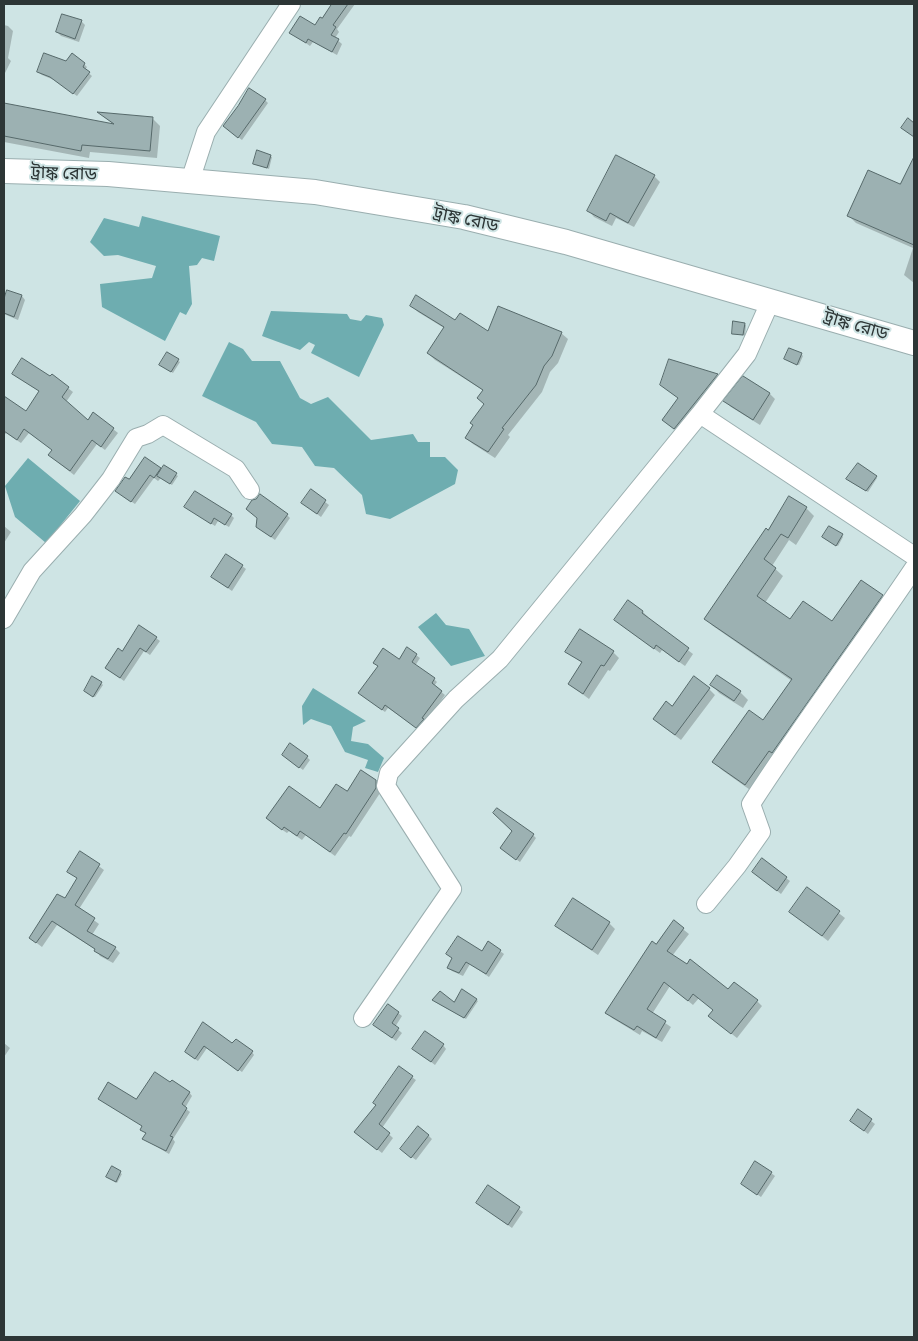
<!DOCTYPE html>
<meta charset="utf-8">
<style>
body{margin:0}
#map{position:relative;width:918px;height:1341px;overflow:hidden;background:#cee4e4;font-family:Lato,sans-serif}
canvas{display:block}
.frame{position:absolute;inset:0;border:5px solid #2d3636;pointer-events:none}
</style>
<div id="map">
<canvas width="918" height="1341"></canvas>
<div class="frame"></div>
</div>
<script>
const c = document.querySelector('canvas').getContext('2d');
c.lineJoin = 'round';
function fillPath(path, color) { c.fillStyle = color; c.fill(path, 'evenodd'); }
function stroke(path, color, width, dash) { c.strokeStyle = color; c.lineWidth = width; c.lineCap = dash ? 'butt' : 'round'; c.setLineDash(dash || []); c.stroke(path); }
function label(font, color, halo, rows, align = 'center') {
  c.font = font + ' Lato,"Noto Sans Bengali",sans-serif'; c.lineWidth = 4; c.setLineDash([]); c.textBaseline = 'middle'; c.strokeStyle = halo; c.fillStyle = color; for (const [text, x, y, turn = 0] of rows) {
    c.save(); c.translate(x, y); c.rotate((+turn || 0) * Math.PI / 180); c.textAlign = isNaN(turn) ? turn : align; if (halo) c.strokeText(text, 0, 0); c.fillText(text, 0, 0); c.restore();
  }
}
fillPath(new Path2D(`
 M142,216L220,236L214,261L202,258L197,265L189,266L192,304L186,315L180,312L165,341L102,307L100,284L152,278L156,266L118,255L104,256L90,242L104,218L139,227Z
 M271,311L347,314L350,319L361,321L366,315L382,318L384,325L359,377L311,353L315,345L309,342L300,350L262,336Z
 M229,342L243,349L252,361H280L300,398L311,404L328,397L371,440L413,434L418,442H430V457H445L458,470L455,484L390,519L366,514L362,495L334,468L315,466L302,447L272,444L256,422L202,396Z
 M28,458L80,501L46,543L15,517L5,486Z
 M436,613L446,625L469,629L485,656L451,666L418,627Z
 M313,688L366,721L353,727L351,741L368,744L384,758L378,772L365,768L368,760L345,752L331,726L311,719L303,725L302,706Z`), '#6eadb0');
fillPath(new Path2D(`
 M334,4H355L337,29L339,32L335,38L342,44L337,55L313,42L310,46L291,33L316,27Z
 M81,21L85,25L79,42L61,36L57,32Z
 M4,25L8,26L13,31L8,58L11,61L4,75Z
 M66,62L84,64L87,67L85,70L92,76L77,96L54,80L42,75L38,72Z
 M265,100L268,103L242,140L227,129Z
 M4,107L49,123L115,126L100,113L152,118L160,126L157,158L90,152L89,158L4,142Z
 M258,152L272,157L269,169L254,164Z
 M914,160V283L904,275L913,248L856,223L849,216L901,185Z
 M654,176L660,182L634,227L616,218L612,226L594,217L589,211Z
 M8,291L22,296L25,300L18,320L4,314V303Z
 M411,305L489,333H561L568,339L558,363L550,372L542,392L508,435L510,437L495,458L473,444L466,438L485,404L484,391L435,360L428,353L444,328L418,312Z
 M744,324L746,325L745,336L733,333Z
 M167,354L180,362L173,373L162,366Z
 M801,354L803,356L799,365L787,360Z
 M669,360L717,375L722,380L680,434L663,420L679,399L662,385Z
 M13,374L50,378L52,376L73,392L66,402L88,422L113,429L118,433L105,450L97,444L74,475L49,455L53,450L29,433L21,443L6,433L4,436V398L26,412L40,392Z
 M744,377L770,394L775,399L760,425L731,407L725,401Z
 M145,458L162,471L165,467L178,476L172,485L161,478L158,481L154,478L135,504L120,494Z
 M876,477L877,478L868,492L849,481Z
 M311,491L329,505L321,517L302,503Z
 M790,498L806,508L814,516L796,545L789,540L772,566L783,576L765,603L791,620L833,623L882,596L890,604L753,792L722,770L714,762L764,722L792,681L713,626L706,619L768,532Z
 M186,507L231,515L234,518L229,527L218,521L215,526Z
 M287,515L290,518L275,540L261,530Z
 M4,526L11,532L4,543Z
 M842,535L843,537L838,546L825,539Z
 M242,566L246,569L232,591L216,580Z
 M628,602L643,612L648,617L647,619L693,654L685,666L662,650L660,653L621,625Z
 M156,638L160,641L150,655L144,651L124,681L110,671L122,652Z
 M408,649L420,658L415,666L434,679L437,682L434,686L445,695L420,730L388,708L385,712L363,696L399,661Z
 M567,651L613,652L619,658L610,671L608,670L589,699L569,684L583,664Z
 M101,683L103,685L95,697L87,693Z
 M712,685L740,692L748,700L743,708L719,693Z
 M709,689L715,695L681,740L660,724L673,708Z
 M307,757L310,760L303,770L287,758Z
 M376,781L380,786V793L351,837L349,836L335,856L306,835L302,840L289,831L287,833L272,823L320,810L347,793Z
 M533,835L536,838L520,862L501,848Z
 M81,853L104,870L79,909L99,924L92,935L115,948L120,953L113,963L100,956L96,950L57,925L42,947L30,938L65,900L78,879L69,872Z
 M762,860L790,881L781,894L753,872Z
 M808,889L845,918L828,941L791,912Z
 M674,922L689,934L672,956L729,990L757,1001L762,1006L737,1038L715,1021L714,1010L699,998L693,1005L670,986L652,1014L671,1027L662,1042L642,1031L640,1035L612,1018L607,1012Z
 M609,923L615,929L598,955L563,931L557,925Z
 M500,951L504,954L489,977L470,964L463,976L452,971L449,968L482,953Z
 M463,991L478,1001L466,1019L435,1002L455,1004Z
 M388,1005L402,1016L395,1027L402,1033L396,1041L378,1028Z
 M204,1024L233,1045L252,1052L254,1055L242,1072L207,1048L198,1061L189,1055Z
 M4,1043L10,1048L4,1057Z
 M443,1045L446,1049L435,1065L418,1052Z
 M399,1068L416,1080L382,1128L393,1138L382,1153L360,1136Z
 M171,1084L189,1092L192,1096L185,1108L190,1112L173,1139L175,1142L169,1154L144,1139L147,1134L142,1130L143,1126L99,1099L137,1100Z
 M858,1111L875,1124L868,1134L855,1124Z
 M429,1136L432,1139L416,1160L406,1153Z
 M112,1168L122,1174L117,1183L109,1178Z
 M771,1173L775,1176L761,1197L742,1184Z
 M488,1187L523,1212L512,1228L481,1206Z`), '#0003');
const building = new Path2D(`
 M332,4H348L333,25L336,27L331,35L339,39L332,52L308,39L306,43L289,33L300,16L315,25L320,17L322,18Z
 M62,14L82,20L75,39L56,32Z
 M44,53L66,61L72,53L85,63L83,67L90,72L73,94L50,77L37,72Z
 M249,88L266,99L238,138L223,126L238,106Z
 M4,103L114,124L97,112L153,117L150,151L82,145L81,151L4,136Z
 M908,118L914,123V137L901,128Z
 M257,150L271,155L267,168L253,164Z
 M616,155L655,175L628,223L610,213L606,221L587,211Z
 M914,157V245L847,216L868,170L900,184Z
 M7,290L22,295L14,317L4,313V299Z
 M416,295L455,320L460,313L488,331L498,306L562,332L552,356L544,366L536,385L502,428L504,429L488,452L465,438L473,425L470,423L484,404L477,398L483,390L427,353L444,327L410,306Z
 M733,321L745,323L743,335L732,334Z
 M789,348L802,353L797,365L784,359Z
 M167,352L179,359L171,372L159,365Z
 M22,358L50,376L52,374L69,387L62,397L88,420L93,412L114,428L101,447L92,440L70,471L48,455L52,450L24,429L17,440L4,431V396L26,411L39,391L12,374Z
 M669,359L718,374L674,429L662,420L678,398L660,385Z
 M743,376L770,393L753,420L723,401Z
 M145,457L161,468L154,478L150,475L131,502L115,491L125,477L129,479Z
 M858,463L877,476L866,491L846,479Z
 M164,465L177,473L170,484L157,476Z
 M311,489L326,500L317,514L301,503Z
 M195,491L232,514L225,525L214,518L211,524L184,507Z
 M260,494L288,514L271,537L256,527L257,518L246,509L252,500L256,499Z
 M789,496L807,507L788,538L781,534L764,559L776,568L757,596L790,619L803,601L832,621L861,580L883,595L772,753L769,751L745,785L712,762L749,710L763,720L792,679L704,619L766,528L768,530Z
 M829,526L843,534L836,546L822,537Z
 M226,554L243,565L228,588L211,577Z
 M628,600L643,611L642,613L689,648L679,662L656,645L654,649L614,620Z
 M139,625L157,637L146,652L140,648L120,678L105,668L118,648L122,651Z
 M580,629L614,651L604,666L601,665L583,694L568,684L582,662L565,652Z
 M407,647L417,654L412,662L435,678L432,683L442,691L422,718L424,719L416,728L385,705L382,710L358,693L378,666L373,663L383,648L399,659Z
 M717,675L741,691L734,701L710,685Z
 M92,676L102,682L93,697L84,691Z
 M694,676L710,688L675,735L653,719L666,701L672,706Z
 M290,743L308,756L299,768L282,755Z
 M361,770L376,780V788L346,834L344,833L330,852L300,831L297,836L284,827L282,830L266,818L289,786L320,808L336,784L347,791Z
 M497,808L534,834L516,860L500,848L512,831L493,813Z
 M80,851L100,864L75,905L95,918L87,931L116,947L108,959L94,951L95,949L52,921L36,943L29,938L57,894L65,898L77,878L67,872Z
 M762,858L787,877L777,891L752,872Z
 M807,887L840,911L822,936L789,912Z
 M573,898L610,922L592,950L555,926Z
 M674,920L684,928L667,951L687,964L690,959L728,989L734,982L758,1000L731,1034L708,1016L713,1010L693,994L688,1001L664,982L647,1009L666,1021L656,1038L637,1026L634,1030L605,1013L652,941L656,944Z
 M458,936L482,951L488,941L501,950L486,974L466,962L459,973L447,968L452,958L446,954Z
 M462,989L477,999L464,1018L432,1000L440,991L454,1002Z
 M388,1004L399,1012L392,1023L399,1028L392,1038L373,1025Z
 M203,1022L232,1043L236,1039L253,1051L238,1071L204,1046L195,1059L185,1052Z
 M425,1031L444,1044L431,1062L412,1049Z
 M399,1066L413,1076L379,1124L390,1133L377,1150L354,1132L376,1105L373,1103Z
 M155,1072L170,1082L172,1080L190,1092L182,1104L187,1108L170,1136L173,1137L166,1151L142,1139L146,1133L140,1130L142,1126L98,1099L108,1082L136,1099Z
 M858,1109L872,1119L864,1131L850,1121Z
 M418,1126L429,1135L411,1158L400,1149Z
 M755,1161L772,1172L757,1195L741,1184Z
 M112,1166L121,1171L116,1182L106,1177Z
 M488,1185L520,1207L508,1225L476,1203Z`);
fillPath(building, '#9cb1b2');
stroke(building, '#56696a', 1);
const street = new Path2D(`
 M190,181L206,132L291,4
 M771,300L747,354L700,414L914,556
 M4,619L32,571L83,515L111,479L136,438L148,434L163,425L236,469L250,490
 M706,904L737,866L761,832L751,804C803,723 861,647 914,568
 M363,1018L452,889L386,786L389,773L456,699L500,659L700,414`);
const secondary = new Path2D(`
 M4,171L108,174L315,192L464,217L566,242L914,343`);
stroke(street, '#9aaeaf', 20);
stroke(secondary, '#9aaeaf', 26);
stroke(street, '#fff', 18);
stroke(secondary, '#fff', 24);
label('18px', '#2d3636', '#cee4e4', [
 ["ট্রাঙ্ক রোড",64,173,2],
 ["ট্রাঙ্ক রোড",466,219,12],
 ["ট্রাঙ্ক রোড",856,325,16]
]);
</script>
